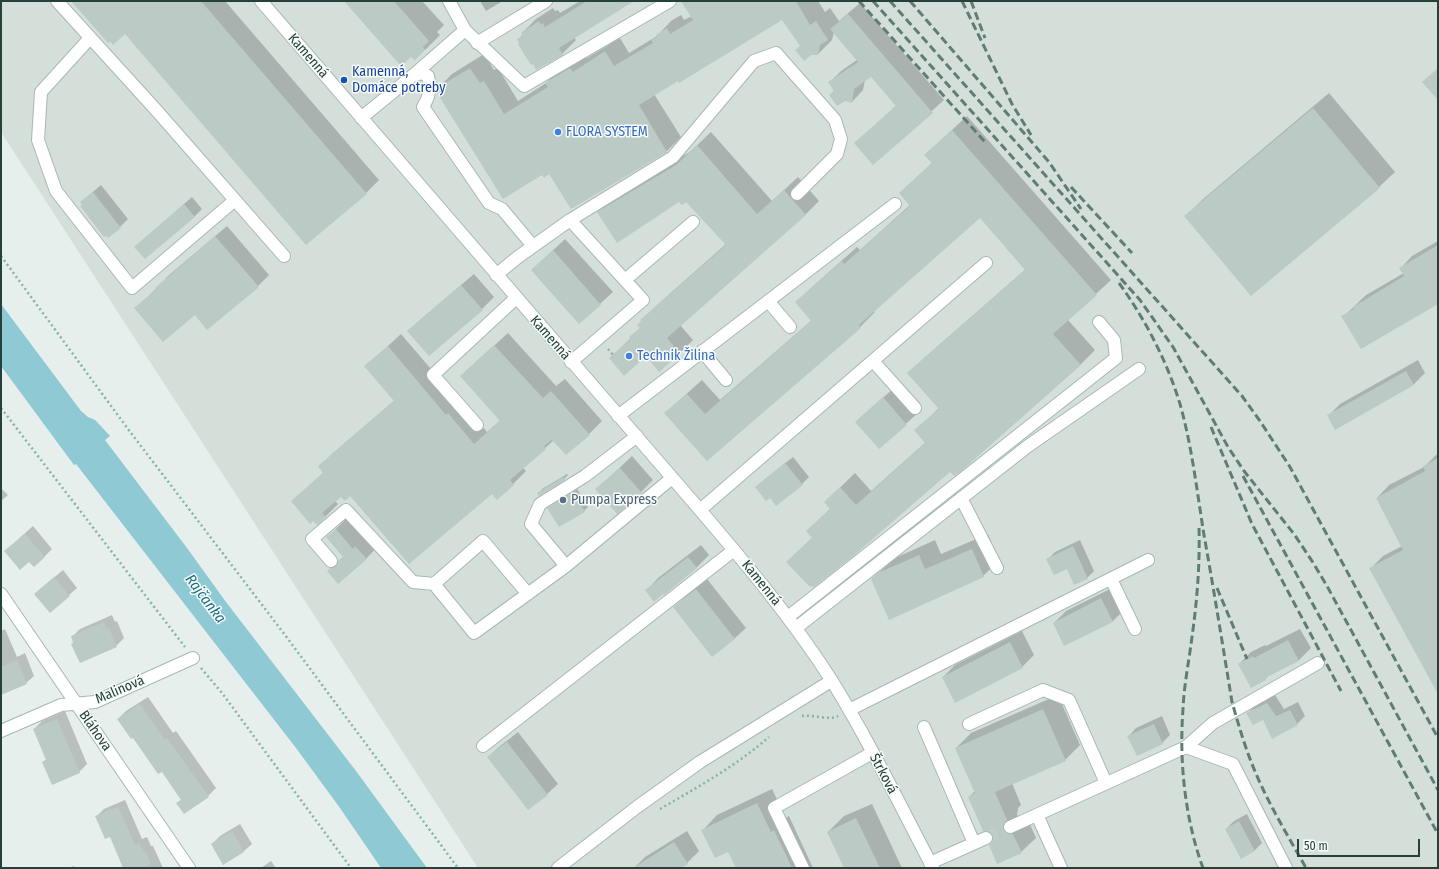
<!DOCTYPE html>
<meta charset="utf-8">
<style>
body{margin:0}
#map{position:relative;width:1439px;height:869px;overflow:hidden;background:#e6efeb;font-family:"Fira Sans Condensed",sans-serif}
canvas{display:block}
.frame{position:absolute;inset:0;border:2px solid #24423a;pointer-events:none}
.scale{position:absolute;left:1297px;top:839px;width:123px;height:18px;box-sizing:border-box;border:2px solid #24423a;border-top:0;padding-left:5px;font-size:12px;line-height:14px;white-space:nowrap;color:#24423a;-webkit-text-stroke:3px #f7fbf9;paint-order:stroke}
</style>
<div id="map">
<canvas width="1439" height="869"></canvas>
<div class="frame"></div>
<div class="scale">50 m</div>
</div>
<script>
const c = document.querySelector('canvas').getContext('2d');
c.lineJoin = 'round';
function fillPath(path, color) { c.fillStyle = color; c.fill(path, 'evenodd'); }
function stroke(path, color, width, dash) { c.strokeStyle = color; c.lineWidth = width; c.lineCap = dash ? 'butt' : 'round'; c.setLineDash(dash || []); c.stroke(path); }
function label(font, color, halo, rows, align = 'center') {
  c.font = font + ' "Fira Sans Condensed",sans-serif'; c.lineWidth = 3; c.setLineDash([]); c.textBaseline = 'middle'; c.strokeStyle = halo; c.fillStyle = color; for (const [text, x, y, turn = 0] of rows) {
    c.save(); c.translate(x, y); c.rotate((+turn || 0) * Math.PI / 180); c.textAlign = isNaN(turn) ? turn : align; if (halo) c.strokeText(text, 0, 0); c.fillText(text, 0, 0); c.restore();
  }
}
fillPath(new Path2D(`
 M1,1H1438V868H478L1,132Z`), '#d4dfda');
fillPath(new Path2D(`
 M1,304L81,411L88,417L95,420L100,425L110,436L105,440L187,548L226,602L356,771L427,868H381L340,808L296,748L76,464L74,465L1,366Z`), '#8ec9d4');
fillPath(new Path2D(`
 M72,1H225L379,180L366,193L125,33Z
 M345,1H422L444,25L437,32L440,35L425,50Z
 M480,1H503L486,11Z
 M580,1H632L574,37L576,40L562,54L518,39L523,35L522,33L536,19L553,8L555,11L558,10L560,13Z
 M682,1H818L825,12L830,8L839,21L860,3L944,100L873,164L855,143L897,105L871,75L865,80L863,90L852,102L830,95L835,90L829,83L841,71L857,60L834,32L832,40L818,54L801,45L783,19L654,94L681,137L667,151L572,208L550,173L438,88L452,74L484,54L494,70L498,68L518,101L546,83L560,69L585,54L587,58L620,38L629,53L657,36L671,21L681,15L684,20L692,16Z
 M1329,93L1395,172L1379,187L1186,216L1202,200Z
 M967,116L1111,280L1068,320L1095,350L1080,365L809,585L787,562L813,537L807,531L831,508L825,502L855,473L871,491L926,442L916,430L939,408L908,373L923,359L1026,269L980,217L873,311L875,312L860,327L707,459L665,413L702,380L720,400L812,320L796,302L811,288L857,247L860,250L910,205L900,193L932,163L925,155Z
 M711,132L772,201L798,177L819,201L805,215L680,325L693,340L679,354L646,355L610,358L631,338L630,337L641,327L656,306L726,244L686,200L598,212L612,199L691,151Z
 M101,185L128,219L120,227L81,202Z
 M192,197L202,209L194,217L135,247Z
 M227,226L269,275L258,286L195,314L136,308L157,288L168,276Z
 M565,239L613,292L579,323L532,270Z
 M1438,241V302L1343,317L1366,295L1404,273L1401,268L1412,256Z
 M474,274L494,297L482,309L408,331L420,320Z
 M508,333L556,386L565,379L602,421L589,434L554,440L523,468L526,471L513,484L492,492L341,495L335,501L338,504L325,517L292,502L324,472L319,467L332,454L395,400L366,366L401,334L460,403L461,401L487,432L501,420L474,364Z
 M1418,360L1425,373L1413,385L1328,416L1340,404Z
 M896,386L919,412L879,448L856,422Z
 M1438,453V691L1371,568L1383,556L1402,546L1377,498L1389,485L1424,467Z
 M632,456L653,480L641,492L597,489Z
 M793,457L809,477L802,484L770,497L764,480Z
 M567,474L568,475L564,479L540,494L539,493L542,489Z
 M1,488L8,495L1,501Z
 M577,489L588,507L584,511L548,509Z
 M346,519L364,539L366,537L376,548L366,559L328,571L344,556L328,537Z
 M33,526L52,549L44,557L29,560L5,551Z
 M988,534L999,561L983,576L872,579L895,558L935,540L941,554Z
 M1080,540L1094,571L1087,578L1068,567L1048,559L1055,552Z
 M701,545L709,555L697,567L692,571L647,590L658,578Z
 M63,570L77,588L69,595L44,586Z
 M707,579L746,628L735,638L712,655L675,607L686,596Z
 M1114,587L1125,609L1113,621L1065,645L1054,623L1066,611Z
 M112,615L115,622L117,621L124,638L116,646L74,642L72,637L80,629Z
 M5,629L17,657L25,653L34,676L26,683L1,694V631Z
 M1300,629L1311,648L1299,660L1269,675L1265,679L1239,664L1251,652L1265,645L1266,646Z
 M1022,631L1034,655L1022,667L943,677L955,665Z
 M1058,695L1080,745L1065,760L1012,783L1021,805L1018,808L1017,815L1021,819L1028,820L1036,838L1021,852L993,842L994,835L969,797L975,791L956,748L971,733Z
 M1275,695L1284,709L1298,702L1305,716L1297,724L1273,738L1263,718L1248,713L1256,705Z
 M148,697L173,733L176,731L216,788L208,796L177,804L182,799L162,770L118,719L126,711Z
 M65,711L87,764L79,772L43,762L47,759L34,729L42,721Z
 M1162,716L1170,735L1162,743L1129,736L1136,728Z
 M518,732L558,784L547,794L488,757L499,747Z
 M772,789L786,818L789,816L813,868H737L729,850L703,830L717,815Z
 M125,800L142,839L147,837L151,846H153L163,868H124L110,835L96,817L104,809Z
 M872,804L902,868H845L828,832L844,816Z
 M1247,814L1262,843L1254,851L1226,829L1234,821Z
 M240,824L252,844L244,851L212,844L220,836Z
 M687,831L699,851L687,863L679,868H634L645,857Z
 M271,861L276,868H261Z
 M74,866L75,868H68Z`), '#0003');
fillPath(new Path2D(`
 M71,1H201L367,194L306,245L125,34L113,45L110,41L108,43Z
 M344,1H394L429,41L423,47L425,50L415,60L411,57L401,66Z
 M587,1H634L559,48L563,55L536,70L533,64L531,65L518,44L519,43L517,39L523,36L521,33L539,21L541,25L543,23L545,27Z
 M681,1H796L810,25L816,21L828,40L820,45L818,55H811L804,61L795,50L800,46L782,20L679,83L678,81L639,105L667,152L571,209L549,174L544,178L542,175L503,199L437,93V88L470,68L480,83L484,81L504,114L548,87L545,83L570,68L573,72L605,51L614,66L653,43L651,40L657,37L656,35L667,28L670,34L693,20Z
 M848,14L933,113L873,165L854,143L896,106L871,77L854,89L852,103L845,101L837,106L829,95L834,91L828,82L858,62L830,29Z
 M1438,68V100L1422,82Z
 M1313,108L1380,188L1251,296L1184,216Z
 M952,130L1097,295L1053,334L1081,365L959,473L954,476L950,472L852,557L814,587L809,586L786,562L812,538L806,531L830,509L824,502L840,487L856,505L925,443L914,430L939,409L907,373L1025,270L980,218L859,325L861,328L707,461L664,413L687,394L705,414L811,321L795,302L842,261L844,264L910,206L899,193L932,163L924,155Z
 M697,145L757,214L784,190L806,215L667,338L680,354L659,372L646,356L624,376L609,358L631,339L629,337L640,328L637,325L641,321L640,320L726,245L686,202L682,205L679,202L617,243L597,212L676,165Z
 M93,192L121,228L108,238L106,236L104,237L80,206L82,205L80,202Z
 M184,204L195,217L145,259L134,247Z
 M215,236L259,287L207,330L195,315L163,342L134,308L157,289L155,288Z
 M1438,245V304L1361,349L1341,316L1354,309L1353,307L1404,276L1399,268Z
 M553,250L601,305L579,324L531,270Z
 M461,285L483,310L429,356L407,331Z
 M494,345L543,398L551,391L590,435L566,455L552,440L544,446L546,449L510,480L514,485L497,500L492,494L409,564L350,496L345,501L341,497L322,513L326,517L317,525L313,521L310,524L291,501L323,473L318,466L394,401L364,366L388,346L446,415L448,413L474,444L500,421L460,376Z
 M1406,371L1414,385L1335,430L1327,415Z
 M883,397L907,425L879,449L855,422Z
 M1438,458V694L1369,568L1403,550L1376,498L1425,471L1423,466Z
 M785,463L803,485L776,506L770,498L766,501L755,487Z
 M620,468L642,493L617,514L595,489Z
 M563,477L565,480L539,496L537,493Z
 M573,492L585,512L559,527L547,508Z
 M336,529L353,549L355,546L367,559L338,584L327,571L330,568L336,566L338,561L343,557L326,537Z
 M25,534L45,557L34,567L29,562L20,570L4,551Z
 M1073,546L1088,579L1074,585L1067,569L1054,575L1046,559Z
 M972,549L984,577L889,620L871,579L878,573L919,555L925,569Z
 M688,557L697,568L664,595L663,594L654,602L645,590Z
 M54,577L70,596L50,613L34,594Z
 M696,589L735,639L712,657L673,607Z
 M1101,598L1113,622L1064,646L1053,623Z
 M104,622L107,629L109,628L117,647L80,663L71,644L73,643L71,636Z
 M1288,640L1299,661L1265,678L1266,680L1251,688L1238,664L1253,656L1254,658Z
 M1010,642L1023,668L955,703L942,677Z
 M17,660L27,684L1,695V667Z
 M1267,703L1276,716L1290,710L1298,725L1272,739L1263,720L1253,725L1246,713Z
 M140,704L165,740L167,738L209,797L184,814L176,803L181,800L162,772L158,774L133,738L131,739L117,719Z
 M1043,709L1066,761L995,792L1007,820L1004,823L1003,830L1006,833L1013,834L1022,853L997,864L989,845L992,842L993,835L990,832L983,831L968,797L975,793L955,748Z
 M57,719L80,773L52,785L42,762L46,760L33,729Z
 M1154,724L1163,744L1137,756L1127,736Z
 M507,742L548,795L528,810L487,757Z
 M757,803L771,832L774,830L792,868H736L728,852L715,858L701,830Z
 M118,807L135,845L139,843L144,853L146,852L151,864L142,868H123L110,837L105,839L95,816Z
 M856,818L880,868H844L827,832Z
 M1239,821L1255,851L1241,859L1225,829Z
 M232,831L244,852L223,865L211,844Z
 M674,842L688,864L681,868H633Z`), '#bbcac4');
stroke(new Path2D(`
 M986,838L1010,827`), '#bfccc8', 12, [12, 6]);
const minor = new Path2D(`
 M57,1L157,111L284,256
 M261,1L700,510C747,565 793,620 832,681C869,741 900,805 933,868
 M449,1L465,30L524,86L670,1
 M90,38L41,92L38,140L56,191L132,288L235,200
 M477,43L546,1
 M412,76L421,73L428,76C431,89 430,95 423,107L489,203L502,209L533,246
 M361,118L410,78L465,30
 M570,220L643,300L571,362
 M496,275L518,257L570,220L673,157L754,61L776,53L835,120L841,139L837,154L797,194
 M625,280L693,222
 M768,301L790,327
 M702,351L726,380
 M873,361L915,408
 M618,416L895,204
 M477,425L433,375L516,298
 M961,498L997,568
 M700,510L986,263
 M331,561L312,539L346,510L413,582L434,584L474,633L566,566L672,478
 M566,566L531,524L540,504L585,476L637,436
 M1111,579L1135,629
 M434,584L483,541L528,594
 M1,594L189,868
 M788,617L1116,358L1114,340L1099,322
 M796,628L1028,446L1139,369
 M849,710L1148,560
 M969,724L1043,690L1069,700L1106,783
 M924,727L974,843
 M1,731L61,705L95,702L193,658
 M483,746L734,550
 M1186,747L1233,764L1286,868
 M1037,815L1061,868
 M1010,827L1186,747L1213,723L1318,663
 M930,863L986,838
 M558,868L637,807L700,762L831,681
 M803,868L774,808L872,753`);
stroke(minor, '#a8b8b2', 14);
stroke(new Path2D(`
 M1,256L128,429L285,635L458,868
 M608,349L613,355
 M1,408L185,647
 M201,668L222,693L351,868
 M802,716C813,714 829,721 838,716
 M660,809C698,787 736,766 769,737`), '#86b3a5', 2.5, [2, 3]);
stroke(minor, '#fff', 12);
stroke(new Path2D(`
 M859,1L985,142
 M873,1L1140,300L1173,347L1228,447L1244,471L1294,534L1312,561L1327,586L1438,790
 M890,1L1242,396L1260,421L1290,467L1438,738
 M910,1L1049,162L1081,209
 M962,1L1012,104L1031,135
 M971,1L985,38
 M1071,187L1132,253
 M1119,283C1145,319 1167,361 1180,404C1192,446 1197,492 1204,535C1214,591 1223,647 1232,702C1238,723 1244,744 1252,764C1266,800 1287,834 1306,868
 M1211,427L1252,524L1341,691
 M1243,476L1438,834
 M1199,528C1200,565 1197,601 1192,637C1189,661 1184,685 1183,709C1179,762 1185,819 1203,868
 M1217,588L1247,659`), '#5f7d75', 3, [8, 4]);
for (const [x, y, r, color] of [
 [344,80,4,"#1a4fb4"],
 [558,132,4,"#3f7fe0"],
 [629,356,4,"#3f7fe0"],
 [563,500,4,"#5c6f8a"]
]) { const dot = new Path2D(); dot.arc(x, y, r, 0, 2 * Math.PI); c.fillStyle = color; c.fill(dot); stroke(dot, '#f7fbf9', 1.5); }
label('14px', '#24423a', '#f7fbf9', [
 ["Kamenná",308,56,49],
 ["Kamenná",550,338,49],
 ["Kamenná",761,583,51],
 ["Malinová",120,690,-23],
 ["Bláhova",95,731,55],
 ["Štrková",883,774,62]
]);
label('14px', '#164399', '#f7fbf9', [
 ["Kamenná,",352,72],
 ["Domáce potreby",352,88]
], 'left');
label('14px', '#366cbe', '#f7fbf9', [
 ["FLORA SYSTEM",566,132],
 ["Technik Žilina",637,356]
], 'left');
label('14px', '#4e5e75', '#f7fbf9', [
 ["Pumpa Express",571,500]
], 'left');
label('italic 15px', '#1c6f80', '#f7fbf9', [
 ["Rajčanka",205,599,53]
]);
</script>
